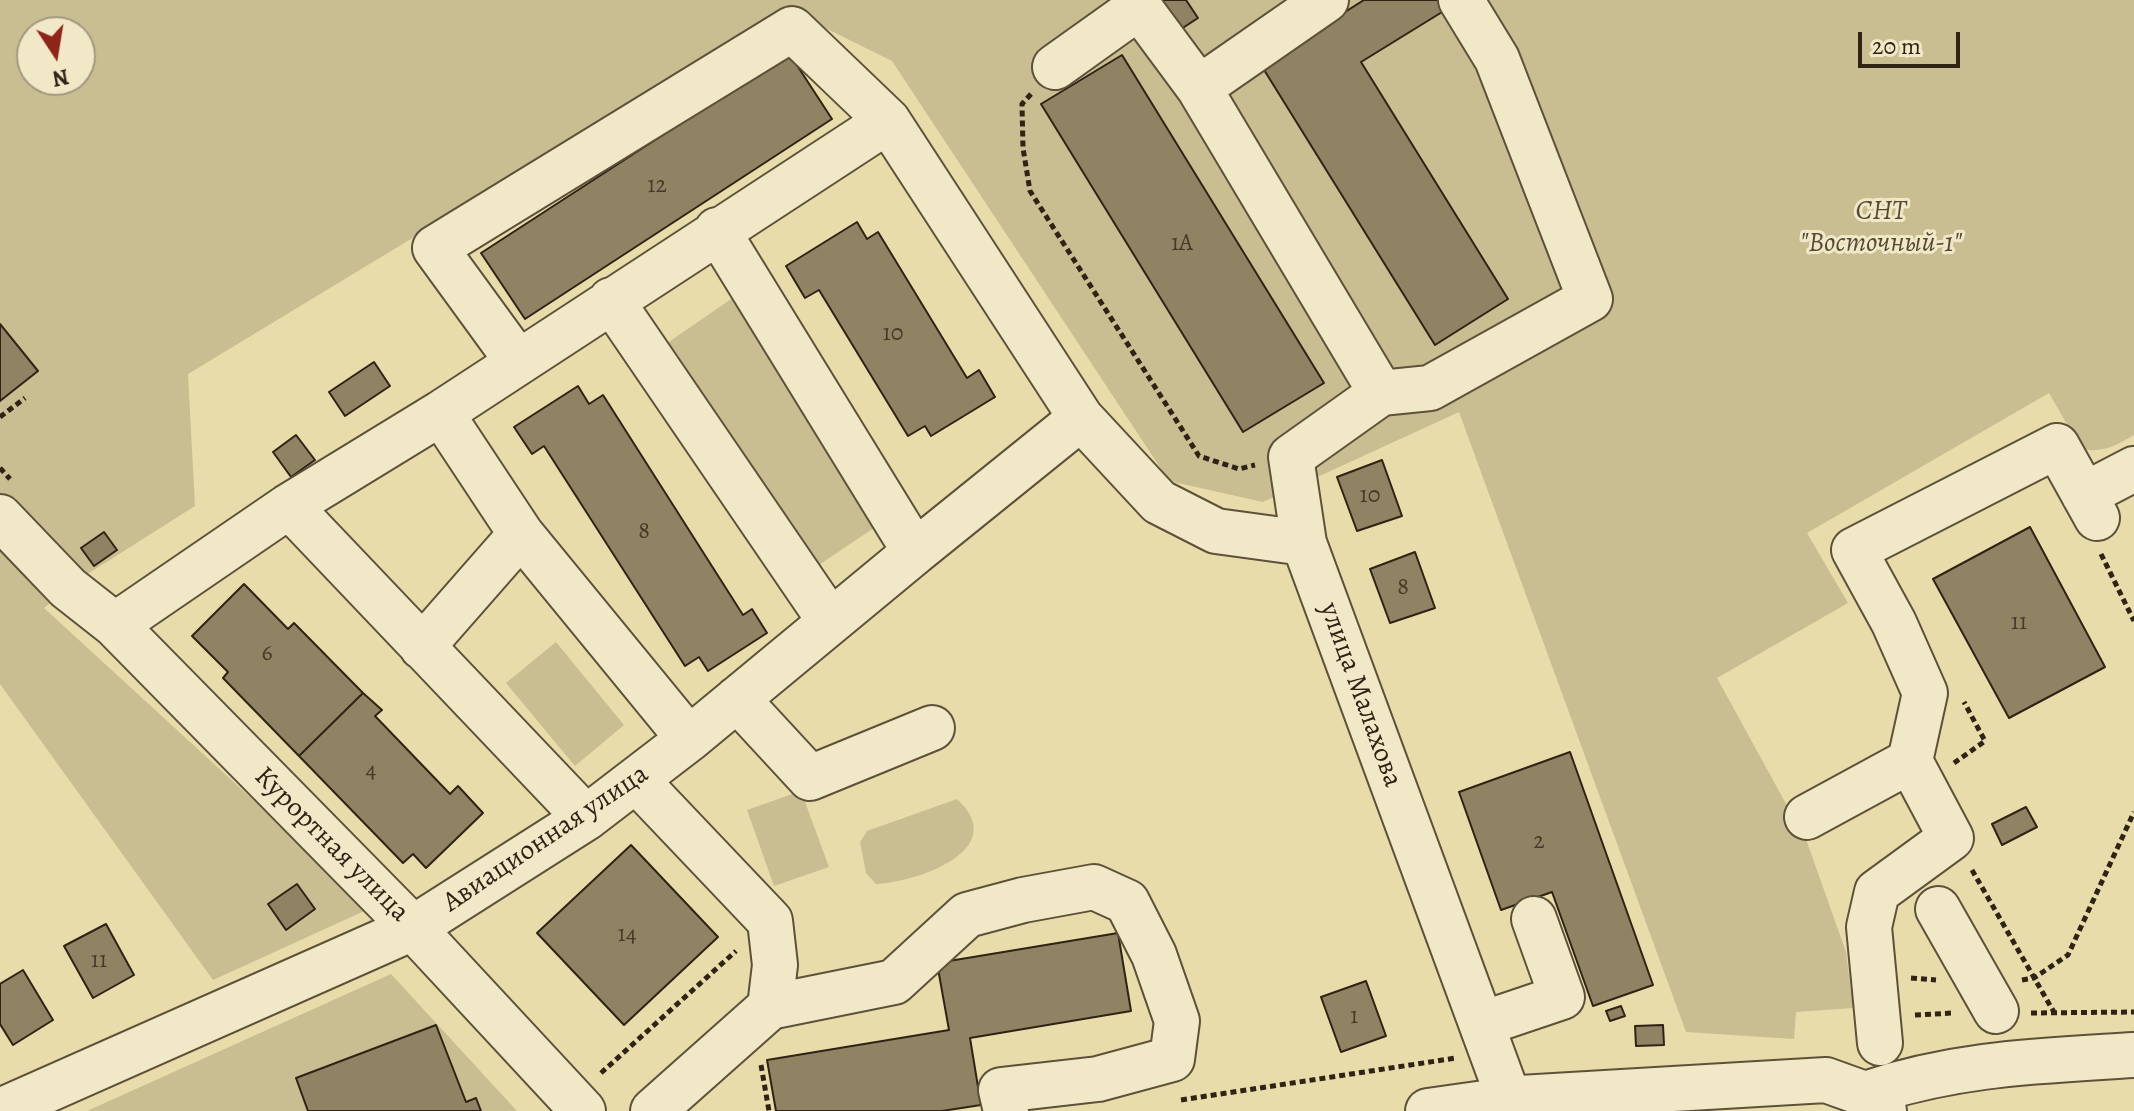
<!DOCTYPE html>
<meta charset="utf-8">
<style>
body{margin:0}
#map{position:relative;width:2134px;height:1111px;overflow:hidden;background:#e9dcab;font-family:Alegreya,serif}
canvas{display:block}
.north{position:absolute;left:16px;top:16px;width:80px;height:80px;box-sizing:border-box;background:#f1e8c8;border:2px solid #a39980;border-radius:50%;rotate:168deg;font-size:22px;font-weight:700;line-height:32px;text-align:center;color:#2e2315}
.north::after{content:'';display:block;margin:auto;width:28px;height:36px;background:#8f2418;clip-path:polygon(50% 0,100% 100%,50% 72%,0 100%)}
.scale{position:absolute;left:1858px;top:32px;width:102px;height:36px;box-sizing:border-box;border:4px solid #2e2315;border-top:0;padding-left:10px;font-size:24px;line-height:28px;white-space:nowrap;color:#2e2315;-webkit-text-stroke:6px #f1e8c8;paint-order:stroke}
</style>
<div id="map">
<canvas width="2134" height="1111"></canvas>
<div class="north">N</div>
<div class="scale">20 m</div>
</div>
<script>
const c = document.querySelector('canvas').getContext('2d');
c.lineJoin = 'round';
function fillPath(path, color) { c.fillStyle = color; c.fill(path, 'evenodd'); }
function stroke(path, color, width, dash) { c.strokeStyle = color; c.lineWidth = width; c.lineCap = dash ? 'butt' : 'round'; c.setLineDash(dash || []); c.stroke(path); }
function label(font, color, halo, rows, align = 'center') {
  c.font = font + ' Alegreya,serif'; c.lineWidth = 6; c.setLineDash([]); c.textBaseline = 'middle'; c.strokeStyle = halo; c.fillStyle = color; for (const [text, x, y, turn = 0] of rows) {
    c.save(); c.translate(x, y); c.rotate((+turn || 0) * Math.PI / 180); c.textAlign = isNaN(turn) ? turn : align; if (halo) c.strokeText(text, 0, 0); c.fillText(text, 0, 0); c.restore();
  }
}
fillPath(new Path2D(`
 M0,0H2134V435C2115,446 2103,453 2081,449L2049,393L1807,533L1848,603L1717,678L1807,842L1846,952L1853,1008L1796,1012L1794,1039L1686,1032L1459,412L1263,502L1169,481L892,61L789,10L188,374L195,506L75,582L44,608L371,908L213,980L0,684ZM32,32H80V80H32Z
 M734,297L887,519L816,567L663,346Z
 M556,642L624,725L575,766L506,683Z
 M801,791L829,867L774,886L747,810Z
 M957,799C1012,850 917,882 876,884L866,873L860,842L867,831Z
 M391,974L517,1111H87Z`), '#c9bd92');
const building = new Path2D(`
 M1149,0H1186L1198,18L1172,35Z
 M1364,0H1441L1447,9L1361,62L1508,299L1435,345L1261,65Z
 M789,53L832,119L525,319L481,253Z
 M1122,55L1324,383L1243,432L1041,104Z
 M857,222L867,239L878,232L967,378L979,370L995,397L931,436L925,426L908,436L819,290L805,298L786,266Z
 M0,324L38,371L0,401Z
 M374,362L390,386L345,416L329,392Z
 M578,386L589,404L603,395L743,615L752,609L767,633L708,671L699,657L685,666L544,446L532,454L514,427Z
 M296,435L315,460L291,477L273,452Z
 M1382,460L1402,516L1357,531L1337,477Z
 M2030,527L2105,667L2009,718L1933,579Z
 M104,532L117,550L94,566L81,548Z
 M1415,552L1435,608L1390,623L1370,569Z
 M244,584L288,629L294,623L363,693L299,756L223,678L228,672L192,636Z
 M363,693L382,710L375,716L450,794L458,786L483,813L426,868L413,854L403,863L299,756Z
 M1570,752L1653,985L1593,1006L1552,892L1501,910L1459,792Z
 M2026,807L2037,827L2002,845L1992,824Z
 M631,845L718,937L624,1025L537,933Z
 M297,884L315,909L286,930L268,904Z
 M106,924L134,975L93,998L64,946Z
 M1118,933L1131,1011L970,1038L981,1105L942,1111H776L767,1060L949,1030L937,963Z
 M23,970L53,1020L13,1045L0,1024V984Z
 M1366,981L1386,1036L1341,1052L1321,997Z
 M1621,1006L1625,1016L1610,1021L1606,1011Z
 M436,1025L466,1102L476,1098L481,1111H308L296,1078Z
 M1663,1025L1664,1045L1636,1046L1635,1026Z`);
fillPath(building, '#8f8363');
stroke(building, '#2e2315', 2);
const minor = new Path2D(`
 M1326,0L1199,88L1381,393
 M1055,67L1139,7L1199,88
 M611,300L830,621
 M518,362L435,248L792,29L888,121L1081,418L915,552L717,230
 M1081,418L1159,502L1216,531L1304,543L1509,1099
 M2084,495L2134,469
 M289,506L586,818
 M0,517L68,588L115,625L413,928L583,1111
 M521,534L689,739
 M1304,543L1291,457L1381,393L1430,388L1590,299L1497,59L1461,0
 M115,625L289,506L441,413L888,121
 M422,647L521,534L441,413
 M737,699L810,778L932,728
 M636,780L770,921L775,965L770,1007L653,1111
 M1807,817L1910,761
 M1938,909L1996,1011
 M770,1007L894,982L967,915L1023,900L1094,887L1127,902L1154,955L1177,1021L1172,1059L1098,1079L1001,1090L1006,1111
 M1482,1024L1562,997L1534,919
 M1880,1043L1869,927L1877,892L1951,838L1910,761L1925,693L1894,623L1854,550L2057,446L2097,518
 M1865,1094C1956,1063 2039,1061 2134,1055
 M0,1111L413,928L586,818L689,739L915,552
 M1428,1111L1520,1098L1826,1080L1865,1094L1884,1111`);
stroke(minor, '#5d513a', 48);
stroke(new Path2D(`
 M1031,94L1022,104L1023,148L1030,191L1199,456L1239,469L1255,465
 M0,417L25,398
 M0,468L10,479
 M2101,554L2134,621
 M1954,763L1985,741L1964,702
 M1972,870L2055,1014
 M1911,978L1936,980
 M2022,980L2034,978L2068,955L2134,812
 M2031,1013L2134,1012
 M1915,1015L1953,1013
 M761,1065L769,1111
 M601,1073L736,951
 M1181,1100L1456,1058`), '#2e2315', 5, [6, 4]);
stroke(minor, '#f1e8c8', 44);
label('24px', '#463b28', null, [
 ["12",657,186],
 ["1А",1182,244],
 ["10",893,334],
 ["10",1370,496],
 ["8",644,532],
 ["8",1403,588],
 ["11",2019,623],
 ["6",267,654],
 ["4",371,771],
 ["2",1539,842],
 ["14",627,935],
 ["11",99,961],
 ["1",1354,1017]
]);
label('italic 28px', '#554a34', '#f1e8c8', [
 ["СНТ",1881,212],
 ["\"Восточный-1\"",1881,244]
]);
label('28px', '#2e2315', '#f1e8c8', [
 ["улица Малахова",1360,695,70],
 ["Авиационная улица",546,839,-34],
 ["Курортная улица",331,845,45]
]);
</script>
